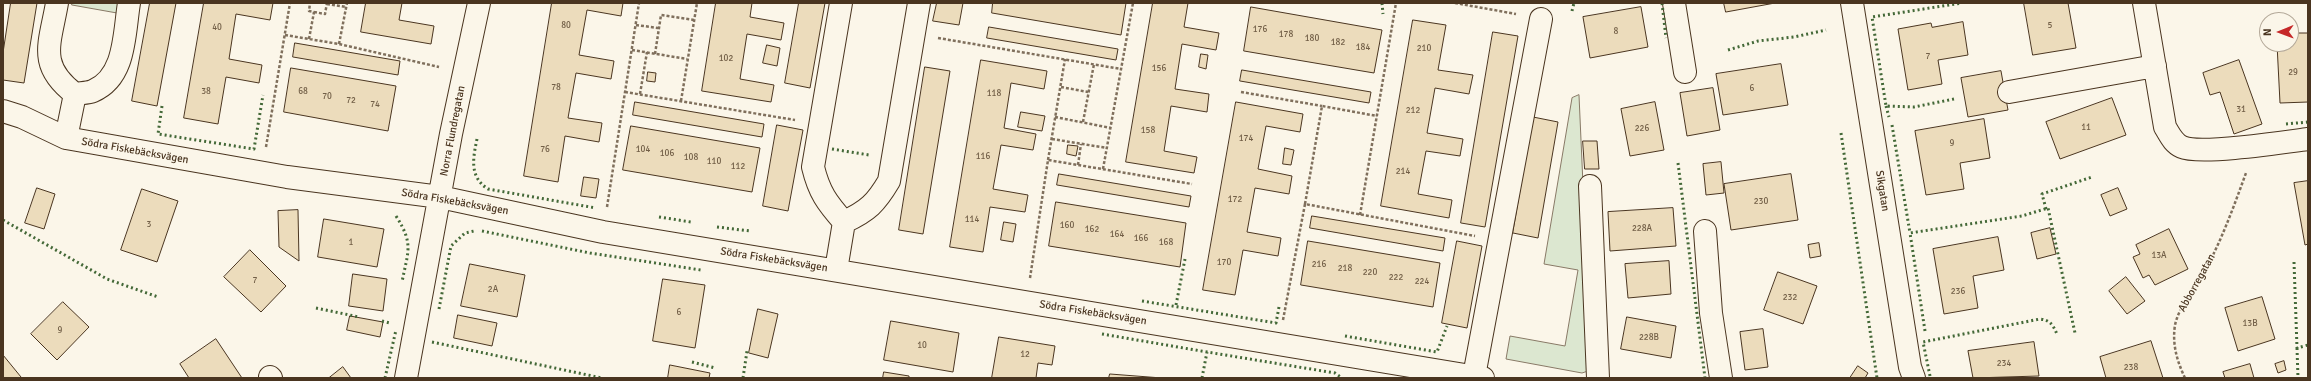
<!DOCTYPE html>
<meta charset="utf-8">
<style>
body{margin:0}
#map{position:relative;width:2311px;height:381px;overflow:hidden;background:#fbf6e9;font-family:Signika,sans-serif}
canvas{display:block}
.frame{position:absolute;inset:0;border:4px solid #4a3520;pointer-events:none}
.north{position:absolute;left:2259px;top:12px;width:40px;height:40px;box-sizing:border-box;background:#fbf6e9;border:1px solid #b4a999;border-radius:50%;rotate:269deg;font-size:11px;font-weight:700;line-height:16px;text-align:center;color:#4a3520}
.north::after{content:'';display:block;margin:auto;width:14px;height:18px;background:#c62828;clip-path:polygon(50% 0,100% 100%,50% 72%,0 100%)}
</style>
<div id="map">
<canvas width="2311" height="381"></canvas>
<div class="frame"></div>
<div class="north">N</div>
</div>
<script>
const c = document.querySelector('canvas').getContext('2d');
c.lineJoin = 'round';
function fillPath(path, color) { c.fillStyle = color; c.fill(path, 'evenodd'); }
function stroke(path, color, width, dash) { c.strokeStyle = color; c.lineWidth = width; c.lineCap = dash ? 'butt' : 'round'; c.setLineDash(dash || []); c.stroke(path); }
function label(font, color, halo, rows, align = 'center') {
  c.font = font + ' Signika,sans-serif'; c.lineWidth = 3; c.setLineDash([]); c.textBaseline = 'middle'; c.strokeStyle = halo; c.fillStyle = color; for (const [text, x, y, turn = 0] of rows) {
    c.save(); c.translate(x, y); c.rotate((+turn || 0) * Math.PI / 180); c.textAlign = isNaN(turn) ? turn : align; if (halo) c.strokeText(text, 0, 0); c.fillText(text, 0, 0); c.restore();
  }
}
const green = new Path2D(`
 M72,3H118L117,13L72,5Z
 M1579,95L1591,364L1588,371L1582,373L1506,359L1510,336L1565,346L1578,270L1544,264L1572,98Z`);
fillPath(green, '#dce7d0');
stroke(green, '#887966', 1);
const building = new Path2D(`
 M11,3H37L24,83L3,80V53Z
 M150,3H176L157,106L132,101Z
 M204,3H273L270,20L236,14L229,59L262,65L259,83L226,77L218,124L184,118Z
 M366,3H402L399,20L434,26L431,44L361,32Z
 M552,3H623L621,16L587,10L579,55L614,61L611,79L576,73L568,118L602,123L599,142L565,136L558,182L524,176Z
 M716,3H752L750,17L784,23L781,40L747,34L740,79L774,85L771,102L702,91Z
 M799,3H825L810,88L785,83Z
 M937,3H963L959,25L933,21Z
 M993,3H1126L1121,35L992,13Z
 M1153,3H1188L1184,27L1219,33L1216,50L1182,44L1175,89L1209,94L1207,112L1171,106L1164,151L1197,157L1194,173L1126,162Z
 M1724,3H1775L1726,12Z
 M2024,3H2068L2076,48L2033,55Z
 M1251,7L1382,30L1374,73L1244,51Z
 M1641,7L1648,47L1590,58L1583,17Z
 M1413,20L1446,25L1438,70L1473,75L1469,94L1435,88L1427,133L1463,139L1460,156L1426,151L1418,194L1452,200L1449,218L1381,206Z
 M1963,22L1968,55L1938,60L1942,84L1908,90L1898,29L1931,23L1932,27Z
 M989,27L1118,49L1116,60L987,38Z
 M1493,32L1518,36L1485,227L1461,223Z
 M2291,33H2308V102L2280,103L2277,44H2291Z
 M295,43L400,61L398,75L293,57Z
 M767,45L780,48L777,66L763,63Z
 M1201,54L1208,55L1206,69L1199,67Z
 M981,60L1047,71L1044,89L1011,83L1004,128L1036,134L1033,150L1001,145L993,189L1028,195L1025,212L990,207L983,252L950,247Z
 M2239,60L2262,124L2234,134L2220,92L2210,95L2203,73Z
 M1781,64L1788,105L1723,115L1716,74Z
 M925,67L950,71L923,234L899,230Z
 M291,68L396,86L388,131L284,112Z
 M1242,70L1371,92L1369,103L1240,81Z
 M2001,71L2008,110L1968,117L1961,78Z
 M648,72L656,73L655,82L647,81Z
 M1713,88L1720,130L1687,136L1680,93Z
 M2112,98L2126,135L2060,159L2046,122Z
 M635,102L764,124L762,137L633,115Z
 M1236,102L1303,114L1300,132L1266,126L1258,169L1292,176L1289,194L1255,188L1247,232L1281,238L1278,256L1243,250L1235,295L1203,290Z
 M1655,102L1664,150L1630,156L1621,109Z
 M1021,112L1045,116L1042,131L1018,127Z
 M1533,117L1558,122L1538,238L1513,233Z
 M1984,119L1990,158L1960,163L1964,189L1926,195L1915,131Z
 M777,125L803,130L788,211L763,206Z
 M631,126L760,148L752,192L623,170Z
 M1583,141H1597L1599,169H1585Z
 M1068,145L1078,146L1076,156L1067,154Z
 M1285,148L1294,150L1291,165L1283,164Z
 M1721,162L1724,193L1706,195L1703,164Z
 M1059,174L1191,196L1189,207L1057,185Z
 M1791,174L1798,220L1731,230L1724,184Z
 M584,177L599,179L596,198L581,196Z
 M2308,181V244L2305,245L2294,183Z
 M37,188L55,194L44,229L25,223Z
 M2118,188L2127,209L2110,216L2101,195Z
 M142,189L178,201L157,262L121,250Z
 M1056,202L1186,223L1180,267L1049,246Z
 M1673,208L1676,246L1610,251L1608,212Z
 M298,210L299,261L279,247L278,211Z
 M1312,216L1445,238L1443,251L1310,228Z
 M324,219L384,229L377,267L318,257Z
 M1004,222L1016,224L1013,242L1001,240Z
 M2050,228L2056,254L2037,259L2031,233Z
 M2169,229L2188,269L2155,285L2149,275L2143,278L2133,257L2140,254L2136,245Z
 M1998,237L2004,270L1973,276L1978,308L1944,314L1933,249Z
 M1308,241L1440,263L1433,307L1301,285Z
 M1457,241L1482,246L1467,328L1442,323Z
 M1819,243L1821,256L1810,258L1808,245Z
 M250,250L286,286L261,312L224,277Z
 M1669,261L1671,294L1628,298L1625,264Z
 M470,264L525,275L517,317L461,306Z
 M1778,272L1817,286L1803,324L1764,310Z
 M353,274L387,279L383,311L349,306Z
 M2126,277L2145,301L2127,314L2109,291Z
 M663,279L705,285L695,348L653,341Z
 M2262,297L2275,339L2238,351L2225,308Z
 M63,302L89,327L57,360L31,334Z
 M758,309L778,314L768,358L749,353Z
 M458,315L497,323L492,346L454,338Z
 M350,316L383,322L380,337L347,330Z
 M1627,317L1676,326L1671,358L1621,349Z
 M891,321L959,333L953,372L884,360Z
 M1763,329L1768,367L1745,370L1740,332Z
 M999,337L1055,346L1052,365L1038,363L1036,378H992Z
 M216,339L242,378H189L180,364Z
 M2151,341L2163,378H2106L2100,357Z
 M2034,342L2039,376L1973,378L1968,351Z
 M3,355L21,377L20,378H3Z
 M2284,361L2286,370L2278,373L2275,364Z
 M2250,364L2254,378H2225L2223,372Z
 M670,365L710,373L709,378H668Z
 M1858,366L1868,373L1865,378H1850Z
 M343,367L351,378H329Z
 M884,372L909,376V378H883Z
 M1110,374L1162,378H1109Z`);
fillPath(building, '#ecdcbc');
stroke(building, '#4a3520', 1);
const minor = new Path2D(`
 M57,3C50,44 37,65 75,94C81,93 88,93 93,91C126,77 124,33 129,3
 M841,3L813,167C819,192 827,203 844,222
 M1674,3L1685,72
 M1852,3L1910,367L1914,378
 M2144,3L2165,127C2170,135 2173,143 2182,147C2200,155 2285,142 2308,139
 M2009,92L2155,66
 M3,111L22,117L66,138L287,177L440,197L603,232L1483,378
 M66,138L75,94
 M1590,186L1598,378
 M844,222C868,211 876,203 889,181L919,3
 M1705,231L1711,313L1721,378
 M836,270L844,222
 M1474,376L1541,19
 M270,377L271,378
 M406,378L451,134L479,3`);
stroke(minor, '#4a3520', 24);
stroke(new Path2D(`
 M1455,3L1516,14
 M327,4L346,7
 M314,12L325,14L327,3
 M636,25L658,28
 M285,35L339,44L439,67
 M938,38L1121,69
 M309,39L314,12L309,11L310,3
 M339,44L347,3
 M632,50L687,59
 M655,54L661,15L694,20
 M1061,87L1088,92
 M625,92L795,120
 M1241,92L1322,106
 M640,94L647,52
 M681,101L697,3
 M1055,117L1111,128
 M1083,122L1094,64
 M1052,139L1107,148
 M266,147L290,3
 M1048,160L1065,59
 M1078,165L1081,144
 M1103,169L1133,3
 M1305,204L1322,106L1377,116
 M607,207L639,3
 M1360,215L1396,3
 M1030,278L1048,160L1192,184
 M1283,320L1305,204L1475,236
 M2185,378C2177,361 2172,344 2175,325C2180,302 2200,284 2209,263C2224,234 2235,203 2246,173`), '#7f6f5c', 2.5, [3, 2]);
stroke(minor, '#fbf6e9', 22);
stroke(new Path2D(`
 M1382,3L1383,14
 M1662,3L1666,38
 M1572,11L1574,3
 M1728,50L1758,41L1794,37L1826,30
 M1954,99L1914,107L1886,106L1872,17L1962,3
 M162,106L158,134L254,149L263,95
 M1886,106L1889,117
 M2286,124L2308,122
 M1892,125L1910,233
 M1841,133L1877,378
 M477,139C473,158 469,177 488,189L596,208
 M832,149L869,155
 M1678,163L1705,378
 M2046,209L2042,194L2092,177
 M396,216C414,244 408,251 402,282
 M659,217L691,222
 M3,220L107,279L158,297
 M717,227L750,231
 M482,231L590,253L701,270
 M2294,262L2297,348L2308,345
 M1142,301L1276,323L1279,307
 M1176,305L1185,259
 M316,308L359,317
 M439,309L451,246L465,233L474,231
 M382,321L390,323
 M1925,331L1910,233L2022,216L2048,208L2075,333
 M1102,334L1207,352
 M1345,336L1437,352L1447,326
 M432,342L602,378
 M2297,348L2298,378
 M692,362L715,368
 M1930,376L1923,342L2040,319C2050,320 2053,325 2057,334
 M385,378L396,330
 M743,378L747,351
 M1202,378L1207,352L1335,373L1342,378`), '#436837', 3, [2, 3]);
label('9px', '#725f47', null, [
 ["80",566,26],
 ["5",2050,26],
 ["40",217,28],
 ["176",1260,30],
 ["8",1616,32],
 ["178",1286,35],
 ["180",1312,39],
 ["182",1338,43],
 ["184",1363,48],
 ["210",1424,49],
 ["7",1928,57],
 ["102",726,59],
 ["156",1159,69],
 ["29",2293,73],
 ["78",556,88],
 ["6",1752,89],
 ["38",206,92],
 ["68",303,92],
 ["118",994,94],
 ["70",327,97],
 ["72",351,101],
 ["74",375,105],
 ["31",2241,110],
 ["212",1413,111],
 ["11",2086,128],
 ["226",1642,129],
 ["158",1148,131],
 ["174",1246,139],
 ["9",1952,144],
 ["76",545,150],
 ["104",643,150],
 ["106",667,154],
 ["116",983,157],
 ["108",691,158],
 ["110",714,162],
 ["112",738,167],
 ["214",1403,172],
 ["172",1235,200],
 ["230",1761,202],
 ["114",972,220],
 ["3",149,225],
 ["160",1067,226],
 ["228A",1642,229],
 ["162",1092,230],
 ["164",1117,235],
 ["166",1141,239],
 ["1",351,243],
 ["168",1166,243],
 ["13A",2159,256],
 ["170",1224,263],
 ["216",1319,265],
 ["218",1345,269],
 ["220",1370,273],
 ["222",1396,278],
 ["7",255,281],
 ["224",1422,282],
 ["2A",493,290],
 ["236",1958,292],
 ["232",1790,298],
 ["6",679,313],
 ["13B",2250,324],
 ["9",60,331],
 ["228B",1649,338],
 ["10",922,346],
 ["12",1025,355],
 ["234",2004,364],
 ["238",2131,368]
]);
label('11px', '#4a3520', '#fbf6e9', [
 ["Norra Flundregatan",453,131,-79],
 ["Södra Fiskebäcksvägen",135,151,10],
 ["Sikgatan",1882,191,81],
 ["Södra Fiskebäcksvägen",455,202,10],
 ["Södra Fiskebäcksvägen",774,260,9],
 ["Abborregatan",2197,283,-61],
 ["Södra Fiskebäcksvägen",1093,313,9]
]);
</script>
